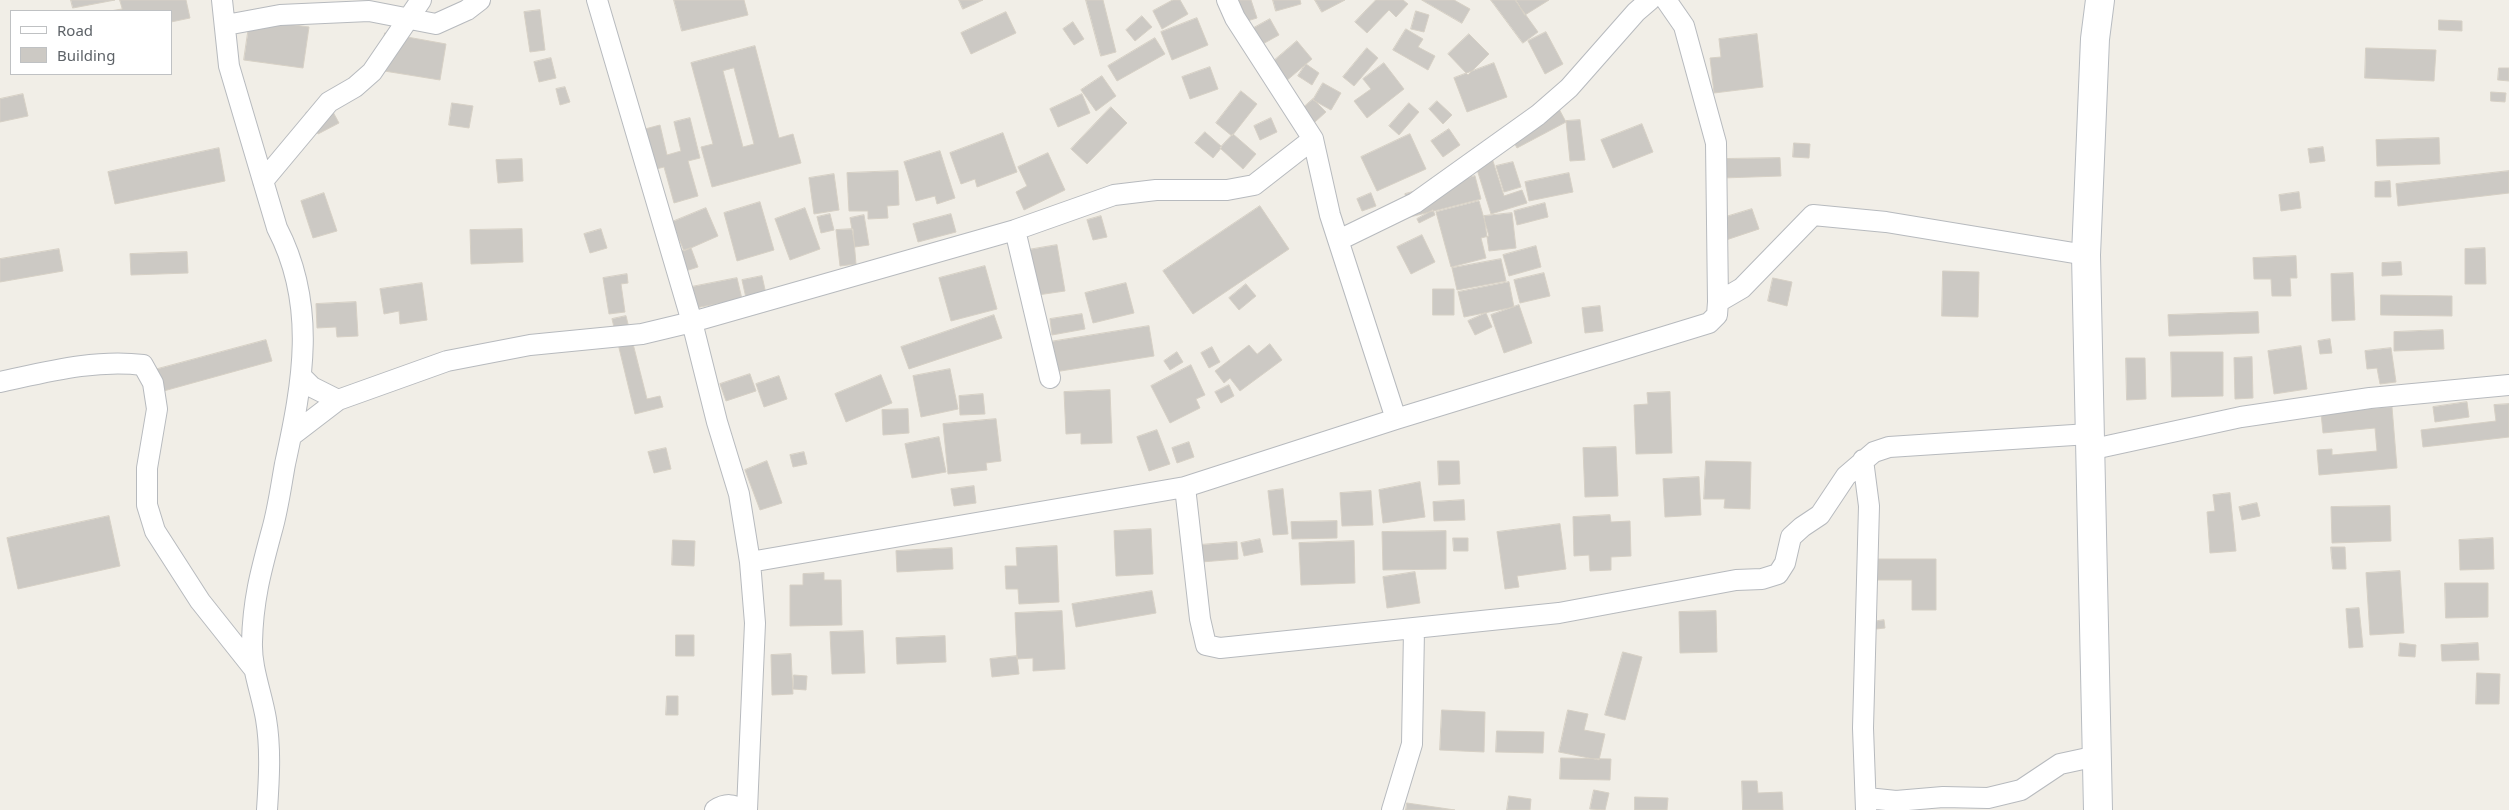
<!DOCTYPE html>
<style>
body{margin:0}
#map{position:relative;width:2509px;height:810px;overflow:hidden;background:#f1eee7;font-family:"Noto Sans",sans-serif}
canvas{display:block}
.legend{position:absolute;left:10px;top:10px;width:162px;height:65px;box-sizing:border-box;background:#fff;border:1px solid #bfc1c3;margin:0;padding:6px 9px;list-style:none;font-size:15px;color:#5e6368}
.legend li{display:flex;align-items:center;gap:10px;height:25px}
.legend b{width:25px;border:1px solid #bfc1c3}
</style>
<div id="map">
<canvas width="2509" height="810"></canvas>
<ul class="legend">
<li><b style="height:6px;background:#fff"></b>Road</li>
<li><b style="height:14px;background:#ccc9c4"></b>Building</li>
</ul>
</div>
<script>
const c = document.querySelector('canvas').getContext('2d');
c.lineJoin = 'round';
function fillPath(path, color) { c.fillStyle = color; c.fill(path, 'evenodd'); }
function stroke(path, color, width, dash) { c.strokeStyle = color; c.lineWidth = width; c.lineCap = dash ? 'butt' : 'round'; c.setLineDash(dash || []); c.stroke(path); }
const building = new Path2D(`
 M71,0H115L73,8Z
 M120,0H186L190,18L171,22V11H110L122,9Z
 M674,0H744L748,15L682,31Z
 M959,0H983L963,9Z
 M1086,0H1103L1116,52L1101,56Z
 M1173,0H1180L1188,14L1162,29L1153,11Z
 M1238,0H1251L1257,18L1231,26Z
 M1273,0H1300L1301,4L1276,11Z
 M1315,0H1345L1322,12Z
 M1376,0H1403L1408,4L1396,17L1389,10L1367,33L1355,22Z
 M1422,0H1454L1470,9L1462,23Z
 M1491,0H1515L1538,32L1523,43Z
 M1516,0H1549L1525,15Z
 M540,10L545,50L530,52L524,12Z
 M1416,11L1429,15L1424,32L1411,29Z
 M1006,12L1016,33L971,54L961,33Z
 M1142,16L1152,27L1135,41L1126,30Z
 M1197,18L1208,45L1172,60L1161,32Z
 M250,19L309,27L303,68L244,60Z
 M1270,19L1279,35L1250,51L1241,35Z
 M2439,20L2462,21V31L2439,30Z
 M1073,22L1084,39L1074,45L1063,29Z
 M1406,29L1423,39L1418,47L1435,56L1428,70L1393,50Z
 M1546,32L1563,64L1545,74L1528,41Z
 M385,33L446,44L440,80L378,70Z
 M1469,34L1489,54L1468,75L1448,54Z
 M1757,34L1763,87L1714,93L1710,58L1721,57L1719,39Z
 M1155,38L1165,54L1117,81L1108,66Z
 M1297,41L1312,59L1285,82L1269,65Z
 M755,46L779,138L793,134L801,163L712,187L701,147L713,144L691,63ZM734,68L754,144L743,147L723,71Z
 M1367,48L1378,58L1354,86L1343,77Z
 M2366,48L2436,50L2434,81L2365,78Z
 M551,58L556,78L539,82L534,62Z
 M1384,63L1404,89L1367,118L1354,101L1371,89L1363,79Z
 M1494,63L1507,97L1467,112L1454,78Z
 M1306,64L1319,73L1312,85L1298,76Z
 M1210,67L1218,89L1190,99L1182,77Z
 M2499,68H2509V81L2498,80Z
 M1102,76L1116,96L1096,111L1081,90Z
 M1323,83L1341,93L1331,110L1313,100Z
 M565,87L570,102L560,105L556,89Z
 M1241,91L1257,104L1232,136L1216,123Z
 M2491,92L2506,93L2505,102L2491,101Z
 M23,94L28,116L0,122V99Z
 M1082,94L1090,113L1058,127L1050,109Z
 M1313,99L1326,112L1306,130L1293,117Z
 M327,101L339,123L318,134L306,113Z
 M1437,101L1452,115L1443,124L1429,109Z
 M452,103L473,106L469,128L449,125Z
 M1409,103L1419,112L1399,135L1389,126Z
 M1111,107L1127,123L1087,164L1071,149Z
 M1558,107L1566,122L1517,148L1509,133Z
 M690,118L700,158L688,161L698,196L674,203L664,167L656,169L645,129L660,125L667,155L681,151L674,122Z
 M1271,118L1277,132L1260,140L1254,126Z
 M1580,120L1585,160L1570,161L1566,121Z
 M1642,124L1653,152L1613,168L1601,140Z
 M1449,129L1460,145L1443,157L1431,141Z
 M1205,132L1222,147L1213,158L1195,143Z
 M1003,133L1017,172L977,187L975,179L961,184L950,153Z
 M1233,134L1256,154L1243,169L1220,148Z
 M1410,134L1426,169L1377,191L1361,157Z
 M2439,138L2440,164L2377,166L2376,140Z
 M1794,143L1810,144L1809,158L1793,157Z
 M2323,147L2325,161L2310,163L2308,149Z
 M219,148L225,181L115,204L108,172Z
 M940,151L955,198L937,204L935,196L916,201L904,162Z
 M1048,153L1065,190L1024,210L1016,192L1027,186L1018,167Z
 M1492,158L1504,196L1522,190L1527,203L1491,214L1475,163Z
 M1780,158L1781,176L1722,178V159Z
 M522,159L523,181L498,183L496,160Z
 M1513,162L1521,187L1504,192L1496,166Z
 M898,171L899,205L887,206L888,218L868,219V211H849L847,173Z
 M2509,171V193L2398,206L2396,184Z
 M1569,173L1573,192L1529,201L1525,182Z
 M834,174L839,210L814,214L809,178Z
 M1475,176L1481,199L1410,217L1405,194Z
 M2390,181L2391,197H2375V182Z
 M2299,192L2301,208L2281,211L2279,195Z
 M324,193L337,231L313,238L301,201Z
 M1371,193L1376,206L1362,211L1357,199Z
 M1479,201L1489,236L1481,238L1486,258L1451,267L1436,212Z
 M760,202L774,250L737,261L724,213Z
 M1545,203L1548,217L1517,225L1514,211Z
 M1260,206L1289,249L1193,314L1163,271Z
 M706,208L718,236L684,251L672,222Z
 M805,208L820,249L790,260L775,219Z
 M1752,209L1759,229L1726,240L1719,219Z
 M1433,210L1435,215L1419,223L1417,219Z
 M1512,213L1516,248L1489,251L1484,216Z
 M830,214L834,230L821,233L817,217Z
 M951,214L956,232L918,242L913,224Z
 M864,215L869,245L855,247L850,218Z
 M1101,216L1107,237L1093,240L1087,220Z
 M522,229L523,262L471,264L470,230Z
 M601,229L607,248L590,253L584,234Z
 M853,229L856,264L840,266L836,230Z
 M1422,235L1435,262L1411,274L1397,247Z
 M1057,245L1065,291L1024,297L1016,252Z
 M1536,246L1541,267L1509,276L1503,255Z
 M691,248L698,267L676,274L669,255Z
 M2485,248L2486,284H2465V249Z
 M59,249L63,271L0,282V259Z
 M187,252L188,273L131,275L130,254Z
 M2296,256L2297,278H2290L2291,296H2272L2271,279H2254L2253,258Z
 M1501,259L1506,281L1457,290L1452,268Z
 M2401,262L2402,275L2382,276V263Z
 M985,266L997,309L951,321L939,278Z
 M1943,271L1979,272L1978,317L1942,316Z
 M1544,273L1550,296L1520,303L1514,280Z
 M2353,273L2355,320L2332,321L2331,274Z
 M627,274L628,283L621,284L625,312L609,314L603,278Z
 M762,276L766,294L746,298L742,280Z
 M737,278L742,299L685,310L681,289Z
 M1773,278L1792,282L1787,306L1768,301Z
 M1509,282L1514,307L1464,317L1458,292Z
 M422,283L427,320L400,324L399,311L384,314L380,289Z
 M1126,283L1134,313L1093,323L1085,293Z
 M1246,284L1256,296L1239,310L1229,298Z
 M1433,289H1454V315H1433Z
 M2381,295L2452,296V316L2381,315Z
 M356,302L358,336L337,337L336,327L317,328L316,304Z
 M1519,305L1532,343L1504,353L1491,315Z
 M1600,306L1603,331L1585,333L1582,308Z
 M2258,312L2259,333L2169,336L2168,315Z
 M1486,313L1492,327L1475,335L1468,321Z
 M1082,314L1085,329L1052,335L1050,319Z
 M994,315L1002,338L909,369L901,347Z
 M626,316L647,399L660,396L663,407L635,414L612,319Z
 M1149,326L1154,356L1042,374L1037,344Z
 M2443,330L2444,349L2394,351V332Z
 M2330,339L2332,353L2320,354L2318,341Z
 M266,340L272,361L160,392L154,370Z
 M1270,344L1282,360L1240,391L1230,378L1224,383L1215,371L1249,345L1257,354Z
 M2301,346L2307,389L2274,394L2268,351Z
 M1212,347L1220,362L1209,368L1201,353Z
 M2391,348L2396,382L2380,384L2377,368L2367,369L2365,351Z
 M1177,352L1183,362L1170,370L1164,361Z
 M2171,352H2223V396L2172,397Z
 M2252,357L2253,398L2235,399L2234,358Z
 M2126,358H2145L2146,399L2127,400Z
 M1191,365L1205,395L1196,399L1200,408L1170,423L1151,386Z
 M950,369L958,409L921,417L913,376Z
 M750,374L756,391L726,401L720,384Z
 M881,375L892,403L846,422L835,394Z
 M779,376L787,399L764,407L756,384Z
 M1229,385L1234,396L1221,403L1215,392Z
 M1110,390L1112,443L1081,444V433L1066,434L1064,392Z
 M1670,392L1672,453L1636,454L1634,405L1648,404L1647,393Z
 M983,394L985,414L960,415L959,396Z
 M2467,402L2469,417L2435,422L2433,407Z
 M2509,404V437L2423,447L2421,430L2496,421L2494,405Z
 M2392,407L2397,468L2319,475L2317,450L2332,449V455L2377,451L2375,428L2323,433L2321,413Z
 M908,409L909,433L883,435L882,410Z
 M996,419L1001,461L986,463L987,470L948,474L943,424Z
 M1157,430L1170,464L1149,471L1137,437Z
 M939,437L946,472L912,478L905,444Z
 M1189,442L1194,457L1177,463L1172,448Z
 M1616,447L1618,496L1585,497L1583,448Z
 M666,448L671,469L654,473L648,452Z
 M804,452L807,464L793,467L790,455Z
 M767,461L782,503L760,510L745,470Z
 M1438,461H1459L1460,484L1439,485Z
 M1706,461L1751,462L1750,509L1724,508L1725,499H1704Z
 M1699,477L1701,515L1665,517L1663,479Z
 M1420,482L1425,517L1383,523L1379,490Z
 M974,486L976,503L954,506L951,489Z
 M1283,489L1288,534L1273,535L1268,491Z
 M1371,491L1373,525L1342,526L1340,493Z
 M2230,493L2236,551L2210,553L2207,512L2215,511L2213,495Z
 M1464,500L1465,520L1434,521L1433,502Z
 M2257,503L2260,516L2242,520L2239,507Z
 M2390,506L2391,541L2332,543L2331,507Z
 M1610,515L1611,522L1630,521L1631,556L1611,557V570L1590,571L1589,555L1574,556L1573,517Z
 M109,516L120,566L18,589L7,538Z
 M1337,521V538L1292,539L1291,522Z
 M1560,524L1566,569L1517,576L1519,587L1505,589L1497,532Z
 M1151,529L1153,574L1116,576L1114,531Z
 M1446,531V569L1383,570L1382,532Z
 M1453,538H1468V551H1454Z
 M2493,538L2494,569L2460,570L2459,540Z
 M1260,539L1263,552L1244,556L1241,543Z
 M673,540L695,541L694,566L672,565Z
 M1354,541L1355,583L1301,585L1299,543Z
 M1237,542L1238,559L1189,563L1187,546Z
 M1057,546L1059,602L1019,604L1018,589H1006L1005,566H1017L1016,548Z
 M2331,547H2345L2346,569H2333Z
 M952,548L953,569L897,572L896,551Z
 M1871,559H1936V610H1912V580H1871Z
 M2400,571L2404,633L2370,635L2366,573Z
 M1415,572L1420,603L1387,608L1383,577Z
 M824,573V580H841L842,625L790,626V585H803V574Z
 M2445,583H2488V617L2446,618Z
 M1152,591L1156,613L1076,627L1072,604Z
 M2359,608L2363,647L2349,648L2346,609Z
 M1062,611L1065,669L1033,671V658L1017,659L1015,613Z
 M1716,611L1717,652L1680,653L1679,612Z
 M1884,620L1885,628L1867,630L1866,623Z
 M863,631L865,673L832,674L830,632Z
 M676,635H694V656H676Z
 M945,636L946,662L897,664L896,638Z
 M2400,643L2416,645L2415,657L2399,656Z
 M2478,643L2479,660L2442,661L2441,645Z
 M1623,652L1642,657L1625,720L1605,715Z
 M791,654L793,694L772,695L771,655Z
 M1017,656L1019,674L992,677L990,659Z
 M2477,673L2500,674L2499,704H2476Z
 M794,675L807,676L806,690L793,689Z
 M667,696H678V715H666Z
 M1442,710L1485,712L1484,752L1440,750Z
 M1568,710L1588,714L1584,730L1605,734L1599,760L1559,752Z
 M1497,731L1544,732L1543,753L1496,752Z
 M1561,758L1611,759L1610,780L1560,779Z
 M1742,781H1757L1758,793L1782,792L1783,810H1743Z
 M1594,790L1609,793L1605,810L1590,809Z
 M1509,796L1531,799L1530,810H1507Z
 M1635,797L1668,798L1667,810H1635Z
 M1407,803L1455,810H1406Z`);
fillPath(building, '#ccc9c4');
stroke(building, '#d6d0c5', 1);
const street = new Path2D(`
 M222,0L229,66L277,228C317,305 303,382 285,464C281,486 278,509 272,530C261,571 253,599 252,642C251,668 262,694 266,719C271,749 269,780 267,810
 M597,0L692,322L717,422L739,494L750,562L755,623L747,810
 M1227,0L1235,18L1313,139L1330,215L1396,419
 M226,25L280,15L369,11L436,24L467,10L480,0
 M263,181L329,102L355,87L372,72L421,0
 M1015,230L1050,378
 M1339,240L1415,203L1538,115L1569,88L1636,12L1650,0
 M1718,302L1742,288L1813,215L1886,222L2086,255
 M301,376L312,387L338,400
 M0,382C47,372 95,359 143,365L153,383L157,409L147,468V505L155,531L200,601L254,669
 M291,436L338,400L447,361L530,345L642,334L692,322L1015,230L1114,195L1156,190H1227L1254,185L1313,139
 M2089,450L2241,417L2370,398L2509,385
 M1863,460L1869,506L1863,728L1866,810
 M1185,487L1200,619L1206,645L1220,648L1559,613L1736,580L1762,579L1778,574L1785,563L1791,537L1802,527L1820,515L1846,476L1874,452L1889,447L2089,434
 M750,562L1185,487L1396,419L1709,323L1717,315L1718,302L1716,143L1684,26L1666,0
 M1867,798L1896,801L1943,797L1988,798L2021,790L2060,764L2097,756
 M715,810C726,803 733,804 744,810
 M1392,810L1412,744L1414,630`);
const secondary = new Path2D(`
 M2098,810L2086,255L2095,39L2100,0`);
stroke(street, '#b7babe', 22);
stroke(secondary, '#b8bcc1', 30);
stroke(street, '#fff', 20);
stroke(secondary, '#fff', 28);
</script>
